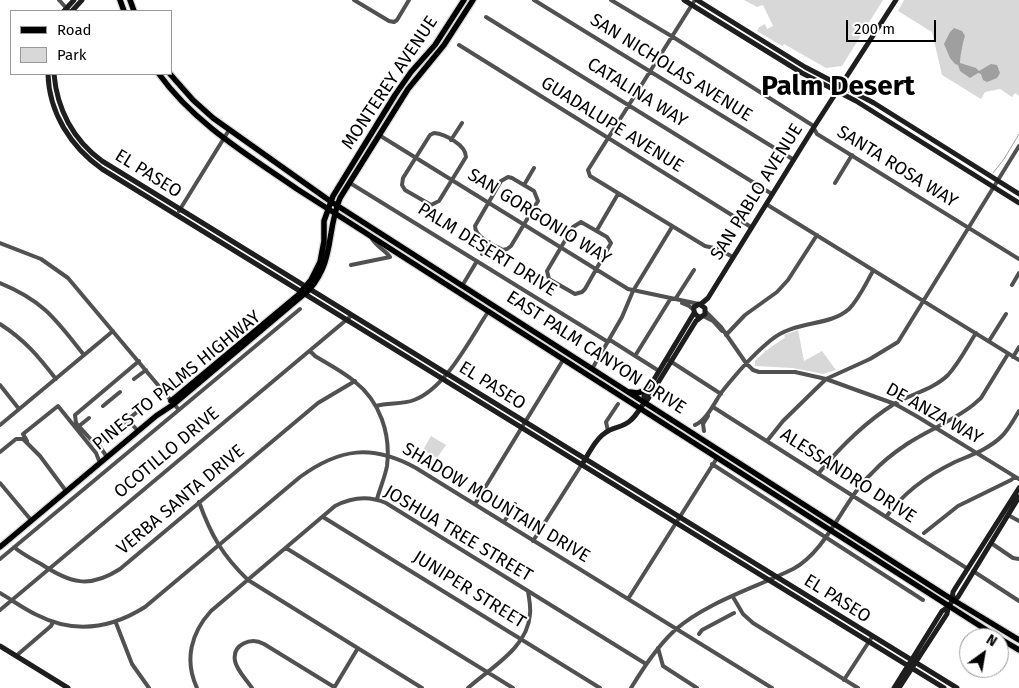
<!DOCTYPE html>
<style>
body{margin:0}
#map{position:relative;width:1019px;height:688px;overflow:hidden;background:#fff;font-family:"Fira Sans",sans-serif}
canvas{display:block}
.legend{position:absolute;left:10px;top:10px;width:162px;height:65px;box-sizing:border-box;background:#fff;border:1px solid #999;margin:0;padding:6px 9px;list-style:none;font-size:15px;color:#000}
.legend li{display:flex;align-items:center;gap:10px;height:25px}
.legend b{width:25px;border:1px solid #999}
.north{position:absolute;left:959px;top:628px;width:50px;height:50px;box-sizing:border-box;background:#fff;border:1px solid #999;border-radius:50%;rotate:32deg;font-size:14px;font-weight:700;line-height:20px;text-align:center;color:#000}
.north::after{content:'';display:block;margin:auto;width:18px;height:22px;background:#000;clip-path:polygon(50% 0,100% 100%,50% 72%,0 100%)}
.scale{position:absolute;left:846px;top:20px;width:90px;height:22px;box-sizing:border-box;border:2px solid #000;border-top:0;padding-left:6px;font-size:15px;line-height:18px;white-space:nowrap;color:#000;-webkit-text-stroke:4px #fff;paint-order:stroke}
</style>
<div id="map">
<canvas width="1019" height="688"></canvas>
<ul class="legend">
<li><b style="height:6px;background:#000"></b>Road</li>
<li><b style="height:14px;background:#d8d8d8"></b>Park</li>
</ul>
<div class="north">N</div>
<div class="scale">200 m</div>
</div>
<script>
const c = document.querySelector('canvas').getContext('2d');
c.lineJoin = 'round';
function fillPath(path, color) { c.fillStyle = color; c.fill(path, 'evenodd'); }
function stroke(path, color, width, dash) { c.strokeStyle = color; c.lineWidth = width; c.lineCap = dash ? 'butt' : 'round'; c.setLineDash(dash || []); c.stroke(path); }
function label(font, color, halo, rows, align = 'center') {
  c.font = font + ' "Fira Sans",sans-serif'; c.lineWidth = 4; c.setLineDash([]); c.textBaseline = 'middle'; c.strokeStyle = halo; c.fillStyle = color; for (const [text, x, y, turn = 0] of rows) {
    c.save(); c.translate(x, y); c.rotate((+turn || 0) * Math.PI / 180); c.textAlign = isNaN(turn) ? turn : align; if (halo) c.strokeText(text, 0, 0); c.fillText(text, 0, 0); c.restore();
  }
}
fillPath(new Path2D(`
 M744,0H883L842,66L826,68L784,44L782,46L757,31L759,27L765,24L767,29L773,26L763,5L757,7Z
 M904,0H1019V96L1015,93L1012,97L1000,89L985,92L981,99L942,75L932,32L898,11Z
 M798,330L804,361L822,351L836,370L823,374L793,368L755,366V361C765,351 773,345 785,338L784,335Z
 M431,436L446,445L437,458L423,450Z`), '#d8d8d8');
fillPath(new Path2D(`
 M954,28L962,31L965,36C963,41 960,57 960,63L976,68L979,71L991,64L997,65L1000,73L997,78L987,82L983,80L981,74L978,73L970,78L960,71L958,65L955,64L950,58L944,44L950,32Z`), '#9f9f9f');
stroke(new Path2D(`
 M993,173L1004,159L1019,134`), '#9f9f9f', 1);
const primary = new Path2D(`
 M120,0L124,11
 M130,0L134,11
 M159,74C194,123 248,155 297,189L999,638
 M170,74L193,100L213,118L330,201L945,595L1019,640
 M630,392L637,393L648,390
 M171,401L298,295L311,280L320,262L324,241V221L333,196L395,95L411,72L435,45L464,0
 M0,547L156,416L174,404L309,290C335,260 326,232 340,198L408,89L444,45L473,0
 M999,638L1019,650`);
stroke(primary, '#dbdbdb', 8);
stroke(new Path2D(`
 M59,0L69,11
 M354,0L389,21L394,22L397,20L409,0
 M534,0L794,160
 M611,0L673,37L812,125L817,134L1019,259
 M695,0L588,170L590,176L705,246L718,249L733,257
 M486,17L772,194
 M459,45L751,227
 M434,133C445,134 466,145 466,157L439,201L431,205L405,190L402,185L403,178L430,135Z
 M379,135L628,289L699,304
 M451,140L462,123
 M508,177L512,178L534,191L538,201L511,246L507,249L503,250C493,245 475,237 475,226L501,181Z
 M350,183L608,342
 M835,183L852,155
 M524,185L534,168
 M766,204L1019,360
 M179,211L229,130
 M581,222L607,237L611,243L585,289L582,292L575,294L549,279L547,271L573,227Z
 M597,230L618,194
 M0,243L41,259L68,278L179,410
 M482,254L489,242
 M351,265L390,257C384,249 375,246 371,237
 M0,283C44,301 56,320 84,355
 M1012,285L1019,273
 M462,286L477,261
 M676,298L694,270
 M682,303L689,306L694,310
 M706,312L721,327L746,363L753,370L759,372H795L826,379L895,404L918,417L1019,479
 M703,316L713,321L722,331
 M0,324C25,340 38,356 56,379
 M726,335L745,315L777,292L788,280L817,235
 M610,340L659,371
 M989,341L1006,314
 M310,351L315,356C328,364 342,371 354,381C380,401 391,434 387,466C385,477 380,488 377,499
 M635,356L671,298
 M1013,357L1019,347
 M667,359L721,394
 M592,369L622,317L633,291L672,227
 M134,379L146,370
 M0,385L19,409
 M103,406L120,392
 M376,406C388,402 402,405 414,400C446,388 470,339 488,312
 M713,407L968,569
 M128,420L138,431
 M0,425L113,331
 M695,425C706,421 715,402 721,393C727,385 734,377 741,369C750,359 760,349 771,340C795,320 829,327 849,309C859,299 866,283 873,271
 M79,426L89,418
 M120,426L137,412
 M608,431L606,422L618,404
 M704,431L703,424L708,416
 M106,438L96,445L76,423L75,415L139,361
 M27,441L23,434L58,406L96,453L100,463
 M767,441L783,421L826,379L870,359L898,342L1019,146
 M98,444L107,457
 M0,452L16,439H23L40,456L66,491
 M712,464L923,600
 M818,474C840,447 864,423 894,404C911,394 934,389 948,375C959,363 967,347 976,333
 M0,483L31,520
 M199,502C211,535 222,555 248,580L422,688
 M475,504L563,360
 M1008,515L1019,521
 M323,517L600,688
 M886,517C903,493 928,475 955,462C971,455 989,449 1002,436C1009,429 1014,419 1019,411
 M504,522L515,504
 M924,533L958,506L1011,480L1015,477
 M533,541L582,464
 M991,543L1013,558L1019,559
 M14,547C22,554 32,559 41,564C70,583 89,589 120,569L318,403L355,381
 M286,548L513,688
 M0,559L300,309
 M973,571L1019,601
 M0,593C12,600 24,609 37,615C74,634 110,629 145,607L300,477C340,448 372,444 416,468L772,688
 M733,597L743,614L753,623L858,688
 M628,599L717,458
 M0,610L351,316
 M116,623L132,664L149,688
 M699,634L702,630L734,613
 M658,648L663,666L697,688
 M16,656L51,626L53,622
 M844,680L872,637
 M197,688C184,660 191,633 211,611L335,506C352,497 368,495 386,503L646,664
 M252,688C247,680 237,671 235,661C232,644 251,637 264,644L334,687
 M334,688L358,648
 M468,688C490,668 528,648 530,614C531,606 529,599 528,591
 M631,688C644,667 657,647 675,630C707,602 755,588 793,569C828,550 843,500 872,473C882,462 895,452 907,444C928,430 953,421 973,405L981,398L1008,354`), '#515151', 4);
stroke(new Path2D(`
 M684,0L802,73L856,101L1019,203
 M697,0L805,67L874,103L1019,194
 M64,11L74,0
 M72,11L82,0
 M48,74C49,113 71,147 102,169L944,688
 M54,74C57,109 73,140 102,161L957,688
 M701,304L708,298L814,127L896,0
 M644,402V396L694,313
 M583,463C590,451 597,436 610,430C617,427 625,426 631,420C638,414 641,405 648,399L696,321L705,314V308L699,304L694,307C693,312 696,317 701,317
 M952,600L953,592L956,587L1019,488
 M0,646L68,688
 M894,688L942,611L948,607
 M899,688L947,614C948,605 951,601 958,597L1019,497`), '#1e1e1e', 5);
stroke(primary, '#000', 5.5);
label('18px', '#000', '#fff', [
 ["SAN NICHOLAS AVENUE",671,68,32],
 ["MONTEREY AVENUE",390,83,-56],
 ["CATALINA WAY",637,93,32],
 ["GUADALUPE AVENUE",612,125,32],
 ["SANTA ROSA WAY",897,167,32],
 ["EL PASEO",148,174,32],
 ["SAN PABLO AVENUE",757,192,-58],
 ["SAN GORGONIO WAY",539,217,32],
 ["PALM DESERT DRIVE",487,250,32],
 ["EAST PALM CANYON DRIVE",596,353,33],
 ["PINES TO PALMS HIGHWAY",177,381,-39],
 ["EL PASEO",492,386,32],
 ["DE ANZA WAY",934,414,29],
 ["OCOTILLO DRIVE",167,453,-40],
 ["ALESSANDRO DRIVE",848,476,33],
 ["VERBA SANTA DRIVE",181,500,-40],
 ["SHADOW MOUNTAIN DRIVE",496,503,31],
 ["JOSHUA TREE STREET",458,534,31],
 ["JUNIPER STREET",469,590,32],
 ["EL PASEO",837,599,32]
]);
label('bold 28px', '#000', '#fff', [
 ["Palm Desert",838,87]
]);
</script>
